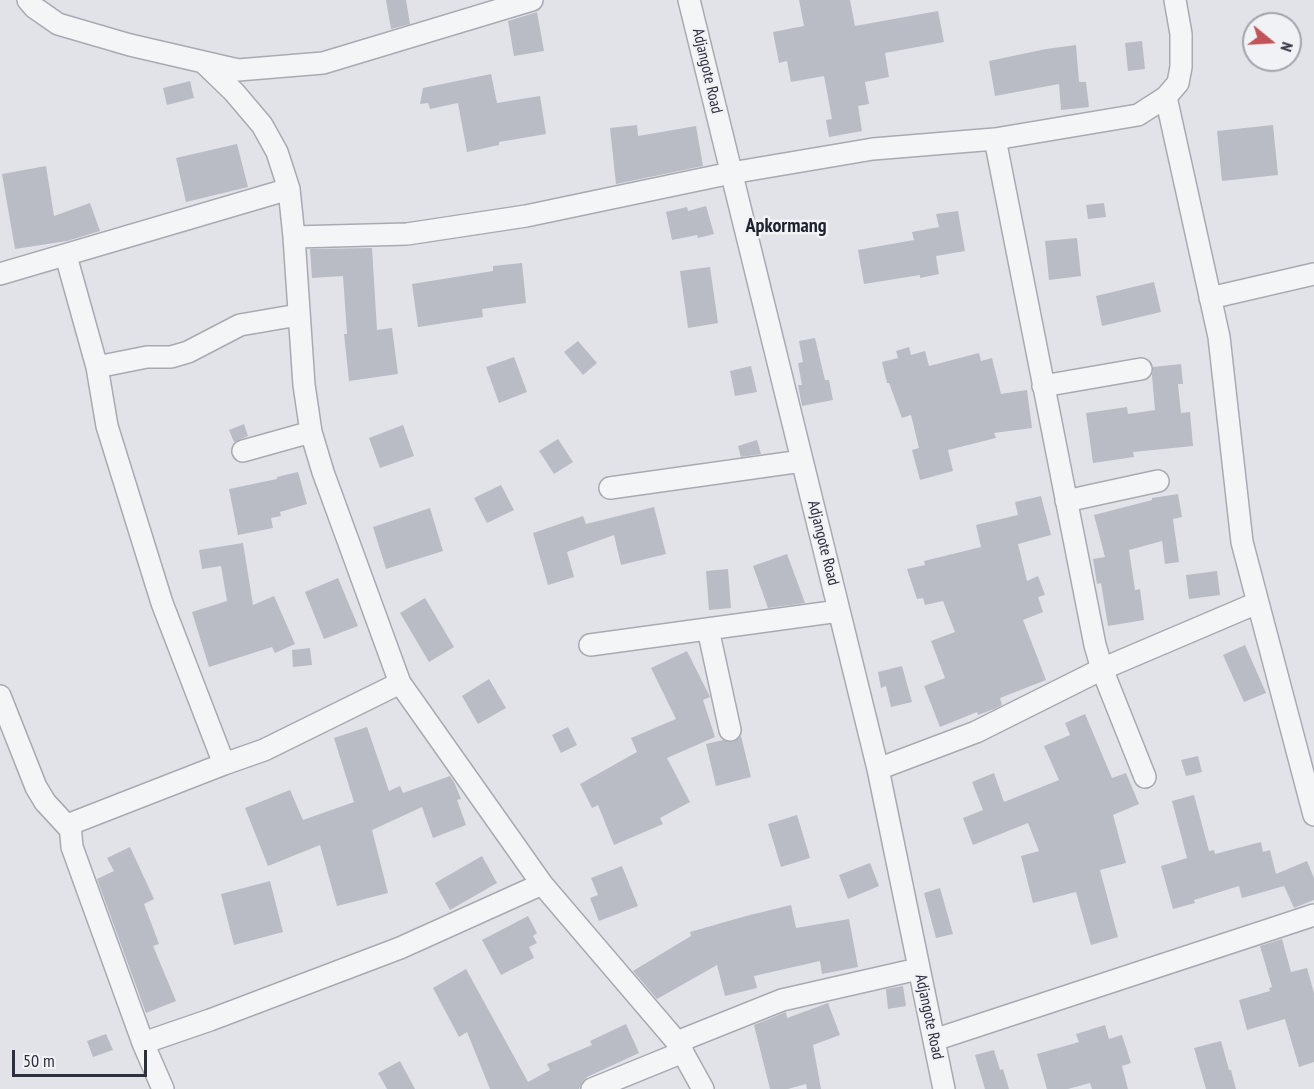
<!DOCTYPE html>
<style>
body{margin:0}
#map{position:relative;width:1314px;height:1089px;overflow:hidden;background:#e2e3e8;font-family:"PT Sans Narrow",sans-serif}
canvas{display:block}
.north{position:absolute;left:1242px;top:12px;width:60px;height:60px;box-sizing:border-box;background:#f1f2f6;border:2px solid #a2a4ac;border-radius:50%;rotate:108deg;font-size:16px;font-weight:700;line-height:24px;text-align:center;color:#2c303e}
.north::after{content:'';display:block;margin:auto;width:21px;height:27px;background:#c05458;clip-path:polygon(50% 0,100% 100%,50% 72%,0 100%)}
.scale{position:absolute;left:12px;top:1050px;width:135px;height:27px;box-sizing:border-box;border:3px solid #2c303e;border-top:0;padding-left:8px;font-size:18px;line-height:21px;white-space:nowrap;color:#2c303e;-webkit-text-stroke:4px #f1f2f6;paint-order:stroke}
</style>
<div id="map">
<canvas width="1314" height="1089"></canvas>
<div class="north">N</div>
<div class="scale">50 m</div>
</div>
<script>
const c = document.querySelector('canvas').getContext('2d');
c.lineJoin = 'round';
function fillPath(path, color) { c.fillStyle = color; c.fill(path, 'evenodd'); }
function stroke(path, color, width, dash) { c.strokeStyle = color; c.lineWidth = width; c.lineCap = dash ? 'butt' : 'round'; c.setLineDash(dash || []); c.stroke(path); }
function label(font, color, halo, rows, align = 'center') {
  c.font = font + ' "PT Sans Narrow",sans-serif'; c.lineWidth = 5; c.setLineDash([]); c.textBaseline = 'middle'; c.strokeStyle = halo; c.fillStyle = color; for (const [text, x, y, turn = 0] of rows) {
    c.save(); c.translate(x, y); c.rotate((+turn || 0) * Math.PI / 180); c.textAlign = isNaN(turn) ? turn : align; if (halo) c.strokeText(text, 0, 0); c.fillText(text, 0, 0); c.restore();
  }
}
fillPath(new Path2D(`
 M386,0H406L410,24L391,29Z
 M799,0H850L855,26L938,11L944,42L885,53L889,77L865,82L869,104L858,106L862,131L829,137L826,120L832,119L824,76L791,82L787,61L779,63L773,32L804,26Z
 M537,12L544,51L514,56L508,21Z
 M1142,41L1145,69L1128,71L1125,43Z
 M1076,45L1079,82H1086L1089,107L1061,110L1059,84L995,96L989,61L1046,49Z
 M491,74L497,103L540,96L546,134L499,142V145L467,152L458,103L430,109L428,103L420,104L423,88Z
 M190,81L194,98L167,105L163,88Z
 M637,125L638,136L696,126L703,166L616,184L610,128Z
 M1273,125L1278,175L1222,181L1217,131Z
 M237,144L248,187L186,202L176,158Z
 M46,166L54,216L90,203L100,231L67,241L15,249L2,174Z
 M1104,203L1106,217L1088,219L1086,205Z
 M706,206L714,234L698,238L697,235L672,240L666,212L687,207L688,211Z
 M958,211L965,251L936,256L939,274L920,278V275L864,284L858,250L914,240L912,232L939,227L936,214Z
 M1077,238L1081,276L1049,280L1045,241Z
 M372,248L377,330L392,328L398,374L349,381L344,334H347L343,276L312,278L310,249Z
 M522,263L526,303L482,309L483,317L418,327L412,284L493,271V266Z
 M710,267L718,323L688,328L680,271Z
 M1154,282L1161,312L1102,326L1096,296Z
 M815,338L825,380H829L833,400L802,406L798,385H802L798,363L803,362L799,341Z
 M578,341L597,363L583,375L564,352Z
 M909,347L911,355L925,351L929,366L979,353L981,361L992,358L1001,394L1027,390L1032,428L994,433L996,438L948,450L953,471L920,480L912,450L919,448L911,415L902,418L889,383H887L882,362L898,358L896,351Z
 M514,357L527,392L499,403L486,367Z
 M1181,364L1183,384H1178L1181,413L1190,412L1193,446L1133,452L1134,457L1093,463L1086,413L1127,407L1128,414L1155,410L1152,376L1153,367Z
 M751,366L757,392L735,396L730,371Z
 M244,424L248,436L234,442L229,430Z
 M403,425L414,456L380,468L369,438Z
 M558,439L573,462L554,474L539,451Z
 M757,440L761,454L741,457L738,446Z
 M298,472L307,504L280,512L281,516L271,518L273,528L238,535L229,489L277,479V477Z
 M501,485L514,510L487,523L474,498Z
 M1178,494L1182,517L1173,519L1179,562L1165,564L1162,541L1129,550L1135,590L1140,589L1144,620L1108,626L1101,583L1097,584L1093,559L1105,557L1094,515L1152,500V498Z
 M1041,496L1051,535L1018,544L1027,581L1038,576L1045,595L1038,597L1043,612L1023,620L1046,680L1000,698L1002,705L994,709L978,715L977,712L940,727L924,686L945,678L931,641L955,632L943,601L925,605L923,598L917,599L907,569L925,565L924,561L981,547L976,525L1018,515L1015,502Z
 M654,507L666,554L621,565L614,535L567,552L574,577L548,585L533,533L583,516L586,524Z
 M430,508L443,551L386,569L373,527Z
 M243,543L253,605L274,596L295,644L275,653L272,647L209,667L192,612L227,601L221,566L202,569L199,550Z
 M787,554L805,603L768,608L753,566Z
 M728,569L731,608L709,610L706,571Z
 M1217,571L1220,595L1189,599L1186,575Z
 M338,578L358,626L324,639L305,592Z
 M425,598L454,647L429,662L400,613Z
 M1245,645L1266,693L1244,702L1223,655Z
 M310,648L312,665L293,667L292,650Z
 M687,651L710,697L703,700L715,737L667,758L690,802L660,818L663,824L614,845L598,805L592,808L580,784L637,752L631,738L676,719L651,668Z
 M902,666L912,702L891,707L886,686L881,688L878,672Z
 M489,679L506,708L478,724L462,696Z
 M1085,714L1112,778L1126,773L1139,804L1113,815L1126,863L1100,870L1118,937L1091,945L1076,892L1033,903L1021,856L1039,851L1028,823L973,845L963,818L983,810L972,782L994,773L1004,802L1059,780L1044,746L1070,735L1065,723Z
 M367,727L389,791L400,786L403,793L450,776L455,784L461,799L457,800L466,825L433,838L422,807L372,830L388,893L337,906L320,845L268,866L245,808L290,790L303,820L354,802L334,738Z
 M568,727L577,745L561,753L552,735Z
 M741,736L751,777L716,786L706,744L723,740L733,742Z
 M1198,756L1202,772L1186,776L1181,760Z
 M1194,795L1209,851L1214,850L1215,854L1261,842L1263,852L1270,850L1276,874L1307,861L1314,878V900L1294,908L1284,886L1242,898L1239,886L1194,900L1195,903L1173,909L1161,866L1187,858L1172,801Z
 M797,815L810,858L781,867L768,824Z
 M130,847L154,899L144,904L159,944L153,946L176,1001L146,1013L97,879L114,871L107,858Z
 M482,856L497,883L450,910L435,883Z
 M870,863L879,886L848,899L839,875Z
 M622,866L638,906L599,921L590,898L598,895L591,878Z
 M270,881L283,932L234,945L221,894Z
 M940,888L953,934L936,938L924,893Z
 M791,905L796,928L849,919L858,967L822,974L820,961L754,976L757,988L725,996L717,965L657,999L633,971L691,936L690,932L746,916Z
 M528,916L537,933L533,936L537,943L529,947L534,958L501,975L482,940Z
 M1282,939L1291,972L1307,968L1314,993V1062L1299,1067L1285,1019L1247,1030L1239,1000L1270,991L1269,988L1272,987L1260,946Z
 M466,969L528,1082L550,1070L547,1064L592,1045L590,1041L626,1024L639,1053L587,1077L582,1082L579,1089H490L467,1032L459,1037L433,988Z
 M903,986L906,1006L888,1009L886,989Z
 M828,1003L840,1035L813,1045L821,1089H807L806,1084L788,1089H770L754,1025L786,1012L787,1018Z
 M1105,1025L1109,1039L1122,1035L1131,1063L1122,1066L1128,1089H1092L1090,1083L1068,1089H1047L1037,1054L1079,1042L1076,1034Z
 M106,1034L113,1050L93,1057L87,1041Z
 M1221,1041L1229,1070H1231L1236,1089H1206L1194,1048Z
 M994,1050L1000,1070L1003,1069L1009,1089H985L975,1055Z
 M400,1061L415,1089H387L378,1073Z`), '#b9bcc5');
const minor = new Path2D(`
 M28,0L35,8L58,24L130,45L238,70L323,63L532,0
 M689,0L878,769L944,1089
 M203,62L234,92L262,125L277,152L289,189L294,237L304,385L311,432L323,472L400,683L542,884L677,1042L703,1089
 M1166,97L1219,337L1242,542L1314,815
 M995,139L1095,645L1102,669L1145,777
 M294,237L407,234L526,216L731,173L873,149L995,139L1138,115L1166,97L1178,83L1181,67V34L1175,0
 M66,256L97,367
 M0,274L289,189
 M1210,298L1314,274
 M1043,386L1141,369
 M243,451L311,432
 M610,488L802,461
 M1066,501L1158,481
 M708,629L730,730
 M590,645L839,611
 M0,696L36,787L45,802L69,828
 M224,764L162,603L107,426L97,367L147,357H171L188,352L240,325L298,315
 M878,769L976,732L1102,669L1257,603
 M934,1040L1314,915
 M677,1042L782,1000L918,969
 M143,1043L210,1020L400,948L542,884
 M163,1089L143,1043L72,847L70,824L224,764L264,750L400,683
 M592,1089L683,1052`);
stroke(minor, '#a8aab2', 24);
stroke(minor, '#f4f5f7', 21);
label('16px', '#2c303e', '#f1f2f6', [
 ["Adjangote Road",707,71,77],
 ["Adjangote Road",823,543,76],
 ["Adjangote Road",929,1017,78]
]);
label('bold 20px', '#1e222f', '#f1f2f6', [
 ["Apkormang",786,226]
]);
</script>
